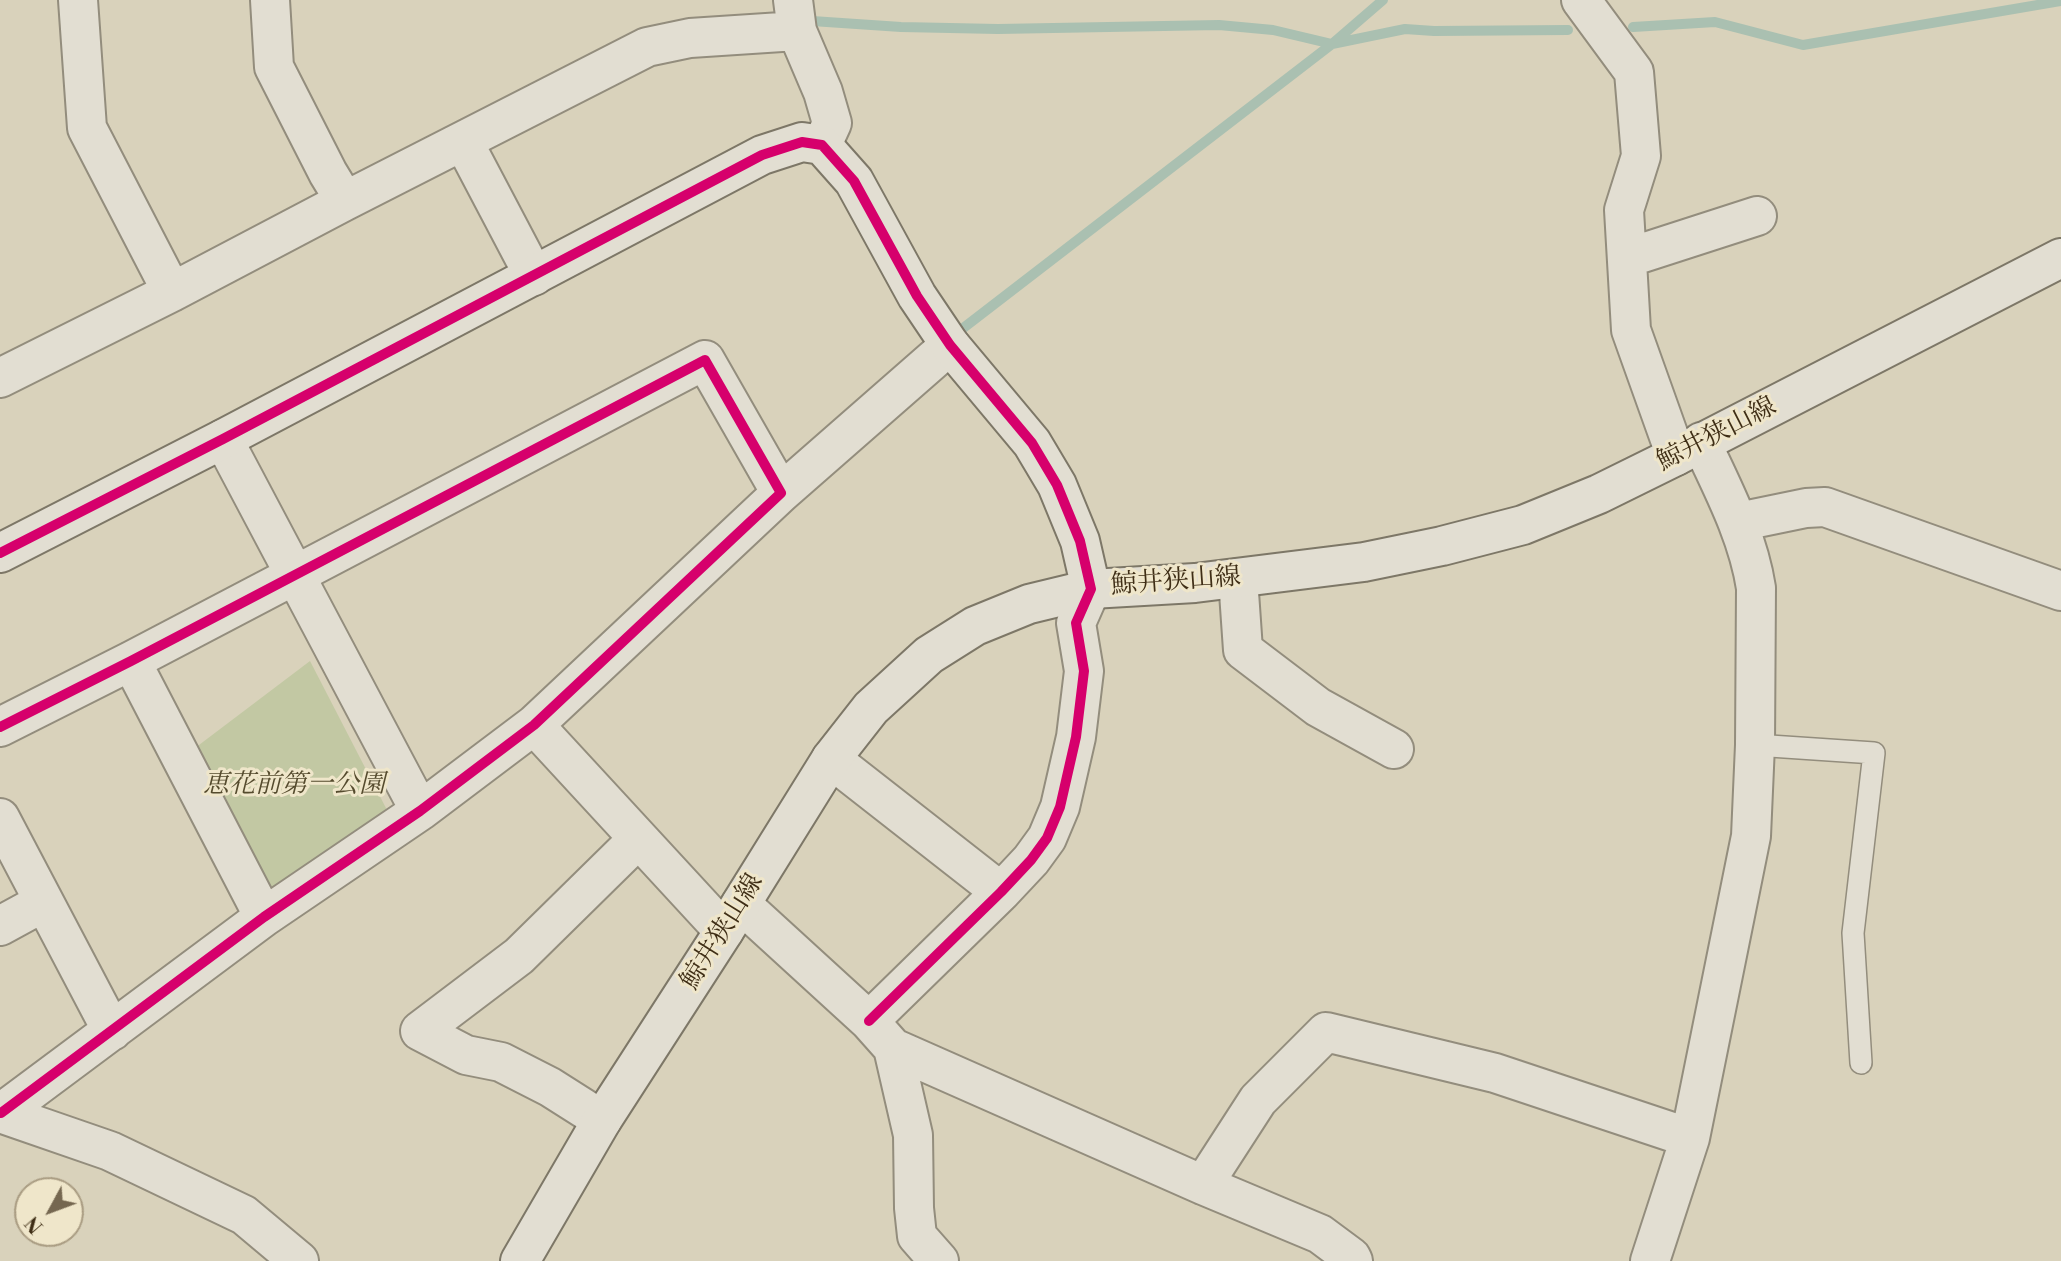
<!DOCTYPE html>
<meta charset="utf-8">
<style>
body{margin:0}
#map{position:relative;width:2061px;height:1261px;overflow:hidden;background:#d9d2bb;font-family:"Libre Bodoni",serif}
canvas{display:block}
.north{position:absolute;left:14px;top:1177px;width:70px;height:70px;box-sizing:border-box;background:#efe6ca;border:2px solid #a99c82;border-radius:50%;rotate:229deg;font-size:19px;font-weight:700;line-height:28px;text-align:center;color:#3f2e16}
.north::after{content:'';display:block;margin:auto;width:24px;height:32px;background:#756750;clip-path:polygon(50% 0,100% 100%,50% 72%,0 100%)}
</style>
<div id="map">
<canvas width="2061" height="1261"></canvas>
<div class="north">N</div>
</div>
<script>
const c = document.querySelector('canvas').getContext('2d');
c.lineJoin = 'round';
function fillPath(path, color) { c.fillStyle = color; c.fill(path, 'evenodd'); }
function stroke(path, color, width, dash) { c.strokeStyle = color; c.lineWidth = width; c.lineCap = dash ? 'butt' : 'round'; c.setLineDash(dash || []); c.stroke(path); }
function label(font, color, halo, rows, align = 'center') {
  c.font = font + ' "Libre Bodoni","Noto Serif JP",serif'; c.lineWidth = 6; c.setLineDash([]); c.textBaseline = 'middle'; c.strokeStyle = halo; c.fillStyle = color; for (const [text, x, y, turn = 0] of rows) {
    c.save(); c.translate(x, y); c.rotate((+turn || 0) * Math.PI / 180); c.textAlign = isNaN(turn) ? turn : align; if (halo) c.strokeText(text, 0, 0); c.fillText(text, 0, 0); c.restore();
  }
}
fillPath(new Path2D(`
 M310,661L388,812L272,898L195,748Z`), '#c2c8a3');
stroke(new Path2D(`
 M812,21L901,27L998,29L1219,25L1273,30L1332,44L1405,29L1434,31L1568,30
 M1633,27L1715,22L1803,45L2061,1
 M962,329L1332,44L1383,0`), '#aac0b1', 10);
const lane = new Path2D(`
 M1755,745L1874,753L1853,933L1861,1063`);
const street = new Path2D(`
 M78,0L87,128L172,292
 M270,0L274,67L328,173L345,201
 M793,0L797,31L823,92L832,123L822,145
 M1581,0L1634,72L1641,156L1624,210L1631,330L1676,456
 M463,141L534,276
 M1627,258L1757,216
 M0,378L172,292L345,201L647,47L690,38L797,31
 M223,439L420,811
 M781,493L950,345
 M1738,522L1806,508L1825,507L2061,591
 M1238,578L1243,650L1318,707L1394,749
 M131,661L264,917
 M534,725L724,931
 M0,727L131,661L705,360L781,493L534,725L420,811L264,917L1,1113
 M831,759L1001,892
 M0,818L112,1031
 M741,904L869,1021L893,1048L1203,1185L1320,1234L1351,1257L1353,1261
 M0,926L44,902
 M869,1021L1001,892L1031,860L1047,838L1060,807L1076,737L1084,671L1076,623L1091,589
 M893,1048L913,1135L914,1208L917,1236L939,1261
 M0,1113L110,1151L244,1215L299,1261
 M602,1120L550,1087L501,1062L466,1055L420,1031L519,956L638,839
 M1203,1185L1258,1100L1326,1032L1495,1073L1690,1138
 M1650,1261L1690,1138L1751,836L1755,745L1756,588C1748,536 1723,489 1701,442`);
const secondary = new Path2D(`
 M0,553L223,439L762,155L802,142L822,145L854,181L917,296L950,345L1032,443L1057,485L1080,541L1091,589
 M520,1261L602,1120L724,931L831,759L871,708L929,655L975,626L1029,604L1091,589L1195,583L1364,562L1442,546L1523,525L1599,494L1676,456L2061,258`);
stroke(lane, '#938d7d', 24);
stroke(street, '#938d7d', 42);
stroke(secondary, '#7d7767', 42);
stroke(lane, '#e2ded2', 21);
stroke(street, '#e2ded2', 38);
stroke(secondary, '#e2ded2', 38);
stroke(new Path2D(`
 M0,553L223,439L762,155L802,142L822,145L854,181L917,296L950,345L1032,443L1057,485L1080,541L1091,589L1076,623L1084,671L1076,737L1060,807L1047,838L1031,860L1001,892L869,1021
 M0,727L131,661L705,360L781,493L534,725L420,811L264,917L1,1113`), '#d6006c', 10);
label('26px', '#3f2e16', '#efe6ca', [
 ["鯨井狭山線",1717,435,-27],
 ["鯨井狭山線",1176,582,-4],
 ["鯨井狭山線",723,932,-58]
]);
label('italic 26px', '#554b2e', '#efe6ca', [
 ["恵花前第一公園",294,786]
]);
</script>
